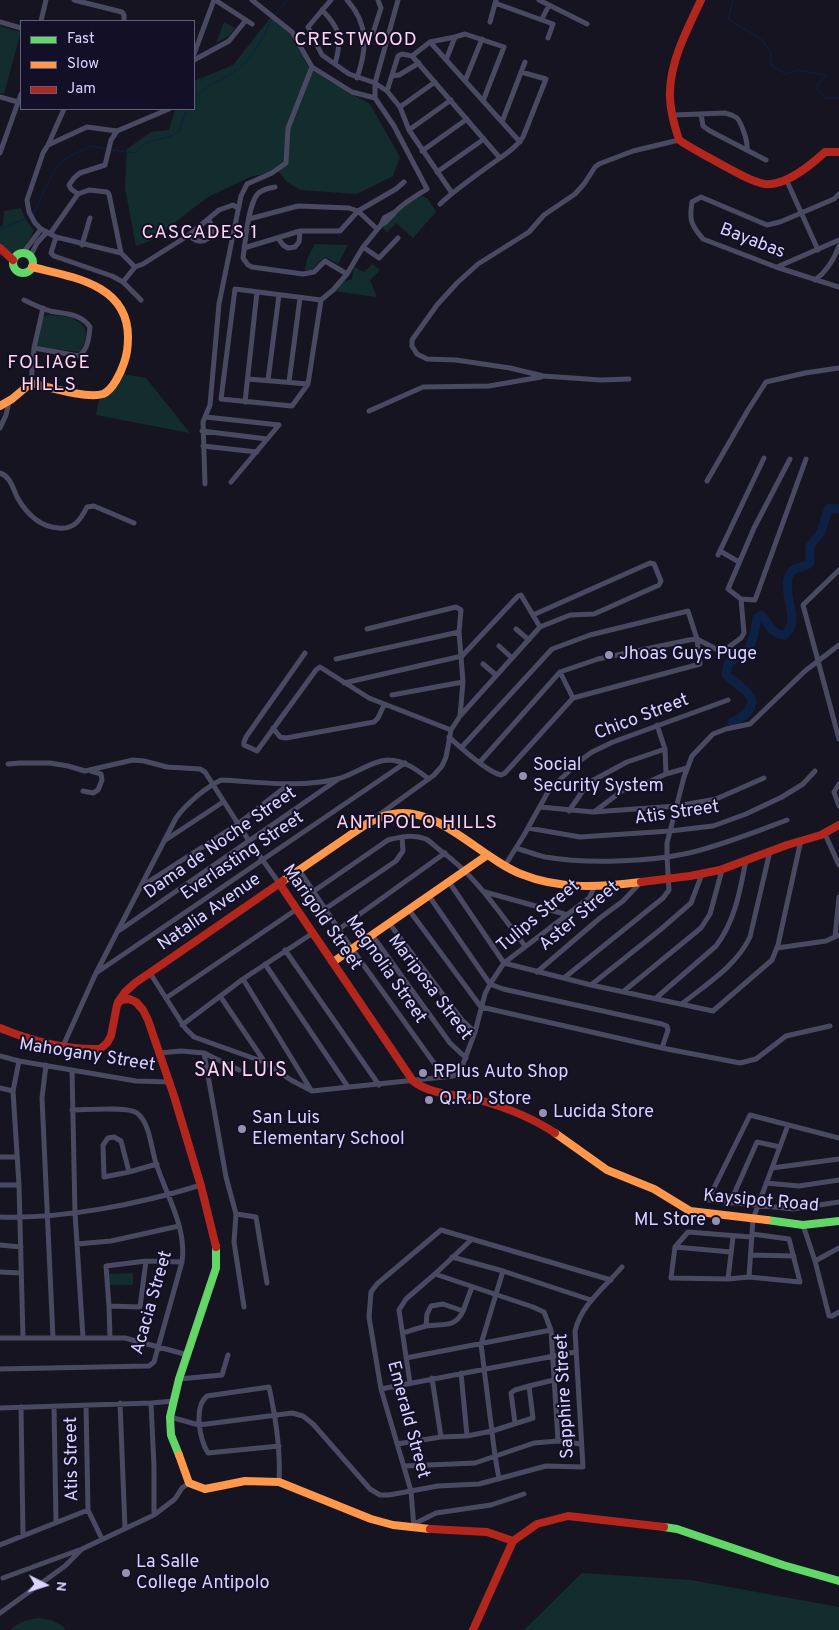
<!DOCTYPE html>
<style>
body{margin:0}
#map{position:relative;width:839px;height:1630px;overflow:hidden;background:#161421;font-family:Overpass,sans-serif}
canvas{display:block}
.legend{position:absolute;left:20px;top:20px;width:175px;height:90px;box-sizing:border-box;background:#130f26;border:1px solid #625e7d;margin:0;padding:6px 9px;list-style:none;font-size:15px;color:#d9d4ff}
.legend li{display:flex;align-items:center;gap:10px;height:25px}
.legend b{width:25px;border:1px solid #625e7d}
.north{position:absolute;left:20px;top:1560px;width:50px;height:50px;-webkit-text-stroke:4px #130f26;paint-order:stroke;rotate:95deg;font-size:14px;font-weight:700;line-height:20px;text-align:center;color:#d9d4ff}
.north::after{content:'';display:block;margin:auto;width:18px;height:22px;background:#d9d4ff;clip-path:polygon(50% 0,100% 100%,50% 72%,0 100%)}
</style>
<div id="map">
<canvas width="839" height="1630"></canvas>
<ul class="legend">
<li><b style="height:6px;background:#63d668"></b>Fast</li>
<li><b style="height:6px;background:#ff974d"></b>Slow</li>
<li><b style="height:6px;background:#b3261e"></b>Jam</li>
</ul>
<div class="north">N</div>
</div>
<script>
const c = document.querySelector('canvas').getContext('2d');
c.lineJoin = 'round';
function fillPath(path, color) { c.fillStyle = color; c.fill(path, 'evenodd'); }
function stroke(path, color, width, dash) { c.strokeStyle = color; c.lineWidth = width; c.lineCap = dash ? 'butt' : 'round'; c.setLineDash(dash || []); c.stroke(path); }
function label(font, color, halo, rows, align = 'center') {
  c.font = font + ' Overpass,sans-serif'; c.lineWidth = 4; c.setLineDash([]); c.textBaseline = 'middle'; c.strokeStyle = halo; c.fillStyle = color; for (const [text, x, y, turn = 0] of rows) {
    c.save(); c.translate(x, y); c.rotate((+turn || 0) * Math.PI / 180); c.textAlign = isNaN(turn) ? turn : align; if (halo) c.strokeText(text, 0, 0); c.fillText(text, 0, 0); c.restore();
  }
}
fillPath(new Path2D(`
 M271,17L290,34L309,68L329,81L370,104L400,157L393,176L357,194L300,190L287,182L276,168L271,172L250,177L208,197L150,241L136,246L125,188L127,149L151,132L169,130L175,109H194V81L233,65Z
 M224,22L235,28L229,36L216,43Z
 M0,26L21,32L4,94L0,93Z
 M422,196L428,199L436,212L413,238L396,223L387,232L382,227L393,220C396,209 413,201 422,196Z
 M21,208L25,218L34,231L24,249L9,253L0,245V227L3,225L4,211Z
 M315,244L348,245L338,264L325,257L311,270H305L307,259Z
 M372,264L380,270L370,280L377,297L332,291L345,281L352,279L354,267L364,272Z
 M48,315C64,315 92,319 85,341C83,345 82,348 79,352L39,347L36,344L43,317Z
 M123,374L146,378L190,433L96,415L99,400L114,390Z
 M133,1273V1285H109V1274Z
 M582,1573L691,1580L839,1607V1630H524Z
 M39,1618L51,1620L63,1626L65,1630H11C17,1622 29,1619 39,1618Z`), '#132c2d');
stroke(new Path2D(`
 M733,0L728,19L761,39L770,51L772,66L786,74L797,70L826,75L815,88L826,98H839
 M275,15L287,0
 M194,99C205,85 223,80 238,69C254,58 263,35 273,18
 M111,150L136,153L145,143L171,136L179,131L187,109
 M33,215C41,200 51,170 64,160C72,154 83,150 92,146L107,149
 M0,229L29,217`), '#0d2144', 1);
stroke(new Path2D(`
 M732,722C742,718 752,712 752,700L746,691L726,675L728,664L735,658C751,658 755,631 757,618L761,615C769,624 771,634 784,635C802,622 783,598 788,578C789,576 790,573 792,571C797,567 805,567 810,563V546L821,532L828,510L830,508L839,509`), '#0d2144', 9);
stroke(new Path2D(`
 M74,0L122,12L124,15V21
 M215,0L252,24
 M252,0L292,32L312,67L352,92L375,98
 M331,0L308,27L322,55L349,74L375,83L387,91L400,107L409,130L452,193
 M347,0C369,24 367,49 357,78
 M539,0L587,24
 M495,3L553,24L548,38
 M322,10C341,29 342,39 335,64
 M542,19L549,5
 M41,21L46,0
 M0,22L21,28
 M490,22L496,0
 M364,35L373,33L381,8L378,0
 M430,42L520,142
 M194,54L214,0
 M412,56L430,42L455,37L465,34L504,47L483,101
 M194,60L229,41L246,20
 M446,60L455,37
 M392,76L399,75L419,63
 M465,81L482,39
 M387,91L398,56L402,54L412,56L500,158
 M0,97L18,102
 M400,107L435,82
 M701,114L703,126L710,131L766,160
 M673,115L725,113C729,114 734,116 737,118C742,124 748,142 747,149
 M502,122L525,62
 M409,130L451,100
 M48,145L64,109
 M422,151L467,119
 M0,153L21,94
 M437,172L484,139
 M786,179L818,250
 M275,187C270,188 264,189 260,192C248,199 245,245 243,258L248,265L252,267L303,274L314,272L325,261L347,274
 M78,194L71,189L69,185L74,178L80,173L105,165L111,140L117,131
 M839,194L834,199L780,222L767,225L701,197L692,202C689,220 691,225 703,239L776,267L839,287
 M440,204C456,189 475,176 493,163C503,156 516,148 523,137L546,79L521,72
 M249,219L298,206L349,208L358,211L377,229
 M381,225C389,221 391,217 396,211C405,202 416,196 427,189L394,126L375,98V83L398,0
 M50,234L78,194L89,190L107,192L109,194L121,253
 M189,235C202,250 220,235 208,219
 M56,237L51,253L54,256L112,276L123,282L141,300
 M278,238L283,245L288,248L295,247L299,242L300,231
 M82,245L90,218
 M363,247L379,258L398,238
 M244,248L300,231H340L358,211L396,189L404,182
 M23,253L41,229
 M30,257L37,243L47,232
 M135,267L121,253L56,237L41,229L35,223L29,212L27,200L43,153L48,145L87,127L117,131L169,109
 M777,267L839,240
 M815,280C827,271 834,260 839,246
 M123,282L135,267L143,264L189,235L219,210L233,205L238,208
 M235,289L321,300L308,384L292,406L221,399Z
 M24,300C32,304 41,308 50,311C65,314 80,313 90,327C89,338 88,349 79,356L34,348
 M321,300L333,290L347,274L363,247L381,225L384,218L395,212
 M248,379L308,384
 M629,379L601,380L543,376L510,368L456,360L427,359L417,354L412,346V340L437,305L457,283L478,264L529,232L544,215L575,194L584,184L595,167L599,164L633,151L679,140
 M268,380L279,295
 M289,382L300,298
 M31,383L34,348L43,308
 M245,402L257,292
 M369,411L423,387L489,386L541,377
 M206,417L279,425
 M0,428L6,415L9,402
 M202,431L267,439
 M203,446L257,452
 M790,459L754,528L728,589L741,599L755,600L806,459
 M0,473C10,476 13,488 17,497C26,513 40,527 59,528C74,530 81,519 87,507L94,506L134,523
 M707,481L748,410L766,382L805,373L839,368
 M231,482L279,425
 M205,484L203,422L210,405L219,304L241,196L247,184L272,173L286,163L288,128L312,67
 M720,551L739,562
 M718,555L764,458
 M839,570L803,605L839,739
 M367,629L456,607L461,610L459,632L463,682L460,716L451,730L446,757L442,766L434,775L376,817
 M516,629L529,640
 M499,646L512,658
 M305,653L246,737L244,742V745L257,751L316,670L320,667L369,698L451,730
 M336,659L459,632
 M483,664L496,675
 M560,672L573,698
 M344,683L462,656L518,596L521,595L540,627
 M392,695L463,682
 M460,716L540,627L570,615L594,614L659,585L661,581L654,564L650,563L533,615
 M657,725L665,749L666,774
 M273,728L280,737L286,738L374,722L378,718L384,705
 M449,737C460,747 487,772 501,775L505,773L573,698L700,664L697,639L688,611L590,635L552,649L461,748
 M480,762L560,672L598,659L689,640L697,639L718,650L726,649L741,638L744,633L741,599
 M8,764L20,763H50L68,766L85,771L133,760L144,761L167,767L200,769L205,772L249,841L279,883
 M839,784L834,792L839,806
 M83,791L93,793L98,790L102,780L101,774L91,771
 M540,807L593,812L677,806L716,799L764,778
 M569,811L588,783L627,762L665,749
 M594,812L623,790L644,784L666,774L687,768
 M528,828L580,837L670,831L713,826L746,814L782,797L803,784L815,771
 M825,834L839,865
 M164,841L223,802
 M516,848C526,851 536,855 545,857C586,864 649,862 689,853C723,845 755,832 787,820
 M504,867L524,835L549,790L581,760L592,752L613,742L728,700
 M299,870L352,949L444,1077L453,1076L460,1072L475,1032L485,994L490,984L504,963L589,898L595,886
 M449,882L504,963L591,985L713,1011L772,960L778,945L801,840
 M142,886L238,824L289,784
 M314,891L388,840C400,837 413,834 426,839C431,842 436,847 441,851C476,876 499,912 525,946
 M485,892L568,915
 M429,896L490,984L503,989L662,1024L667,1026L668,1030L662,1048
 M325,909L396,861L403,851L402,837
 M409,910L481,1007L662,1048L740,1063L756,1059L786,1036L830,1026
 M389,923L462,1020L475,1032
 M339,929L445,853
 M120,930L337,780
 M372,935L450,1043L466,1058
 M835,937L839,897
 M777,948L826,941L839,935
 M285,950L379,1085
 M265,964L348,1087
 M537,972L600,918L623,901L640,883
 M96,973L405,763
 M150,973L185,1028L194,1037L264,1062L291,1080L312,1091L444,1077
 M564,978L663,898L669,890L667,856V843L684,777L692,756L713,734L726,729L750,724L805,671L839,645
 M243,979L311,1090
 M591,985L660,930L691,903L702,874
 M624,991L701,928L710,914L722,870
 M220,996L264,1061
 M166,998L297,909
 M656,998L716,946C735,921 740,891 746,860
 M683,1003C708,983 736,966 750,937L770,851
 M182,1025L243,979L313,933
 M63,1046L96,973L176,818C187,803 205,788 221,780C260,782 299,788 337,779C354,775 370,761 388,760C404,760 417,770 429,779
 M160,1053L181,1051L204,1053L239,1070
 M204,1053L226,1177L236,1214L234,1242L244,1307
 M0,1056L19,1061L136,1081L169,1082
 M19,1061L13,1091L19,1185L23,1338
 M46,1065L42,1098L53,1338
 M72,1070L75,1213L83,1338
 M0,1088L13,1091
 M839,1138L750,1115L708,1200L793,1209L839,1202
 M0,1157H17
 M772,1168L839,1159
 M129,1172L121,1141L114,1137L108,1138L103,1145L104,1177L129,1172L157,1164
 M766,1183L799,1186L839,1180
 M0,1185H19
 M730,1203L757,1142L780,1147
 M236,1214L256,1217L267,1283
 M0,1217C64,1219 140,1204 201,1185
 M803,1225L815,1261L829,1316H832L839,1312
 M751,1237L688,1232L675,1247L671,1278L728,1279L749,1277L800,1282L789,1239L752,1234
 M77,1244L111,1241L179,1226
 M0,1245L21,1247
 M675,1247L731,1252
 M751,1255L794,1256
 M452,1257L503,1271L591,1300
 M146,1261L140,1307L109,1306L106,1266L146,1261L182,1262
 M815,1261L839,1248
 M0,1272L21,1273
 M435,1274L533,1307L544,1312L551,1330L558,1441
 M749,1277L753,1219L788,1125
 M728,1279L733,1237
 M109,1306L110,1338
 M463,1311L472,1287
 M403,1333C410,1331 418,1328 426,1326C442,1323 455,1329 463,1311L443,1304L431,1306L427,1314L426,1326
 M0,1338H125L188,1355
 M406,1358L551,1330
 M0,1369L149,1366L154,1362L182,1262C187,1227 166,1195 156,1163C151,1148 150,1123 137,1113C128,1106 85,1110 72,1110
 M461,1373L467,1436
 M432,1378L441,1437
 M179,1379L222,1375L228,1355
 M410,1383L399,1310L406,1299L435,1274L472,1239
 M529,1386L554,1380
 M381,1389L575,1352
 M120,1403L125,1528
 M151,1403L154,1467V1515
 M86,1405L88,1510L102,1539
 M54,1406L56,1522
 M21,1407L23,1535
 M0,1408L151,1403L174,1401
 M170,1417L199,1425L292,1413L303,1416L313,1424L370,1489L380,1495H389L438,1486L479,1484L546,1466L583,1467L575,1331C581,1305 605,1287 622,1267
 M397,1444L441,1437L467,1436L492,1431L533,1418L529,1386L515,1390L511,1393L515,1423
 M279,1446L208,1453C200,1440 193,1407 207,1396L269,1387C276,1419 281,1450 279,1482
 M405,1466L475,1463L534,1443L558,1441L581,1444
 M499,1479L495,1456L481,1344L503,1271
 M414,1524L436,1513L491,1505L524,1494
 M414,1528L411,1491L381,1389L369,1317L371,1292L377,1284L441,1230L611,1280
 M0,1545L88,1510
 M3,1578L79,1550
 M0,1613L65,1566L82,1549L154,1515L175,1499L182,1488L189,1483`), '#4a4962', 5);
stroke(new Path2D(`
 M13 263a10 10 0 1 1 20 0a10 10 0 1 1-20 0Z
 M767,1220L803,1225L839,1221
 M179,1455L171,1435L170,1417L179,1379L216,1268V1247
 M664,1527L677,1529L783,1565L839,1581`), '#63d668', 8);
stroke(new Path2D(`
 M0,406L12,399L31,383C48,387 87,399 103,394C113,390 121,372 124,363C127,355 128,345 128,337C128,284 72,277 32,267
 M283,881C302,868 321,855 340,842C357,831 372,817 393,814C438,805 480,858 521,874C560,890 601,887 641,882
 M333,962L486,856
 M555,1133L607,1170L654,1189L690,1211L767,1220
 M179,1455L189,1483L205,1489L245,1481L279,1482L371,1519L393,1525L430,1529`), '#ff974d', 8);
stroke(new Path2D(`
 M701,0C688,28 671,59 670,91C669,107 674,124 679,140C694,150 710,158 726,167C738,173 751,182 765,184C785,186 811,165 825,152H839
 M0,248L13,260
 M641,882L690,876L720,870L787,845L821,835L839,825
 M279,883L413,1081C432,1096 460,1094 483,1101C507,1108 534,1119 555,1133
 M118,1002L125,992L135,983L283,881
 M0,1028C31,1041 66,1050 100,1049L107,1043L111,1036L117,1005L121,1000L129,999L136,1002L143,1010L148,1020L174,1096L201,1186L216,1247
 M430,1529L487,1532L513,1541
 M473,1630L513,1541L537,1524L568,1516L664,1527`), '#b3261e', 8);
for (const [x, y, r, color] of [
 [609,655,5,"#9591b1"],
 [523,776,5,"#9591b1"],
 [423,1073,5,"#9591b1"],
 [429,1100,5,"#9591b1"],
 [543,1113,5,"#9591b1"],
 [242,1129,5,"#9591b1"],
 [716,1221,5,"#9591b1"],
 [126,1573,5,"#9591b1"]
]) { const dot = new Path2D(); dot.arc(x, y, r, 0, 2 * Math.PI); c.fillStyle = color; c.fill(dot); stroke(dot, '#130f26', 2); }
label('18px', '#d9d4ff', '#130f26', [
 ["Bayabas",752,242,21],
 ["Chico Street",642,718,-21],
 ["Atis Street",677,814,-8],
 ["Dama de Noche Street",221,844,-35],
 ["Everlasting Street",243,857,-34],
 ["Natalia Avenue",210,913,-35],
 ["Tulips Street",539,917,-40],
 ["Aster Street",580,917,-40],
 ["Marigold Street",321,918,55],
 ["Magnolia Street",385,970,55],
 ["Mariposa Street",429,988,53],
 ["Mahogany Street",87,1056,9],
 ["Kaysipot Road",761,1202,5],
 ["Acacia Street",153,1303,-74],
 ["Sapphire Street",566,1396,-93],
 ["Emerald Street",407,1420,75],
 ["Atis Street",73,1459,-91]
]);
label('18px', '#d9d4ff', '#130f26', [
 ["Jhoas Guys Puge",619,655],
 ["Social",533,766],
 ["Security System",533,787],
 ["RPlus Auto Shop",433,1073],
 ["Q.R.D Store",439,1100],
 ["Lucida Store",553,1113],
 ["San Luis",252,1119],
 ["Elementary School",252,1140],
 ["ML Store",706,1221,"right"],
 ["La Salle",136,1563],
 ["College Antipolo",136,1584]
], 'left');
c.letterSpacing = '1px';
label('19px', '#ffd6f0', '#130f26', [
 ["CRESTWOOD",356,41],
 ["CASCADES 1",200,234],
 ["FOLIAGE",49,364],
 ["HILLS",49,386],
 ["ANTIPOLO HILLS",417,824]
]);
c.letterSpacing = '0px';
c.letterSpacing = '1px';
label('20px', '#ffd6f0', '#130f26', [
 ["SAN LUIS",241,1072]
]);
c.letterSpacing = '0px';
</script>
